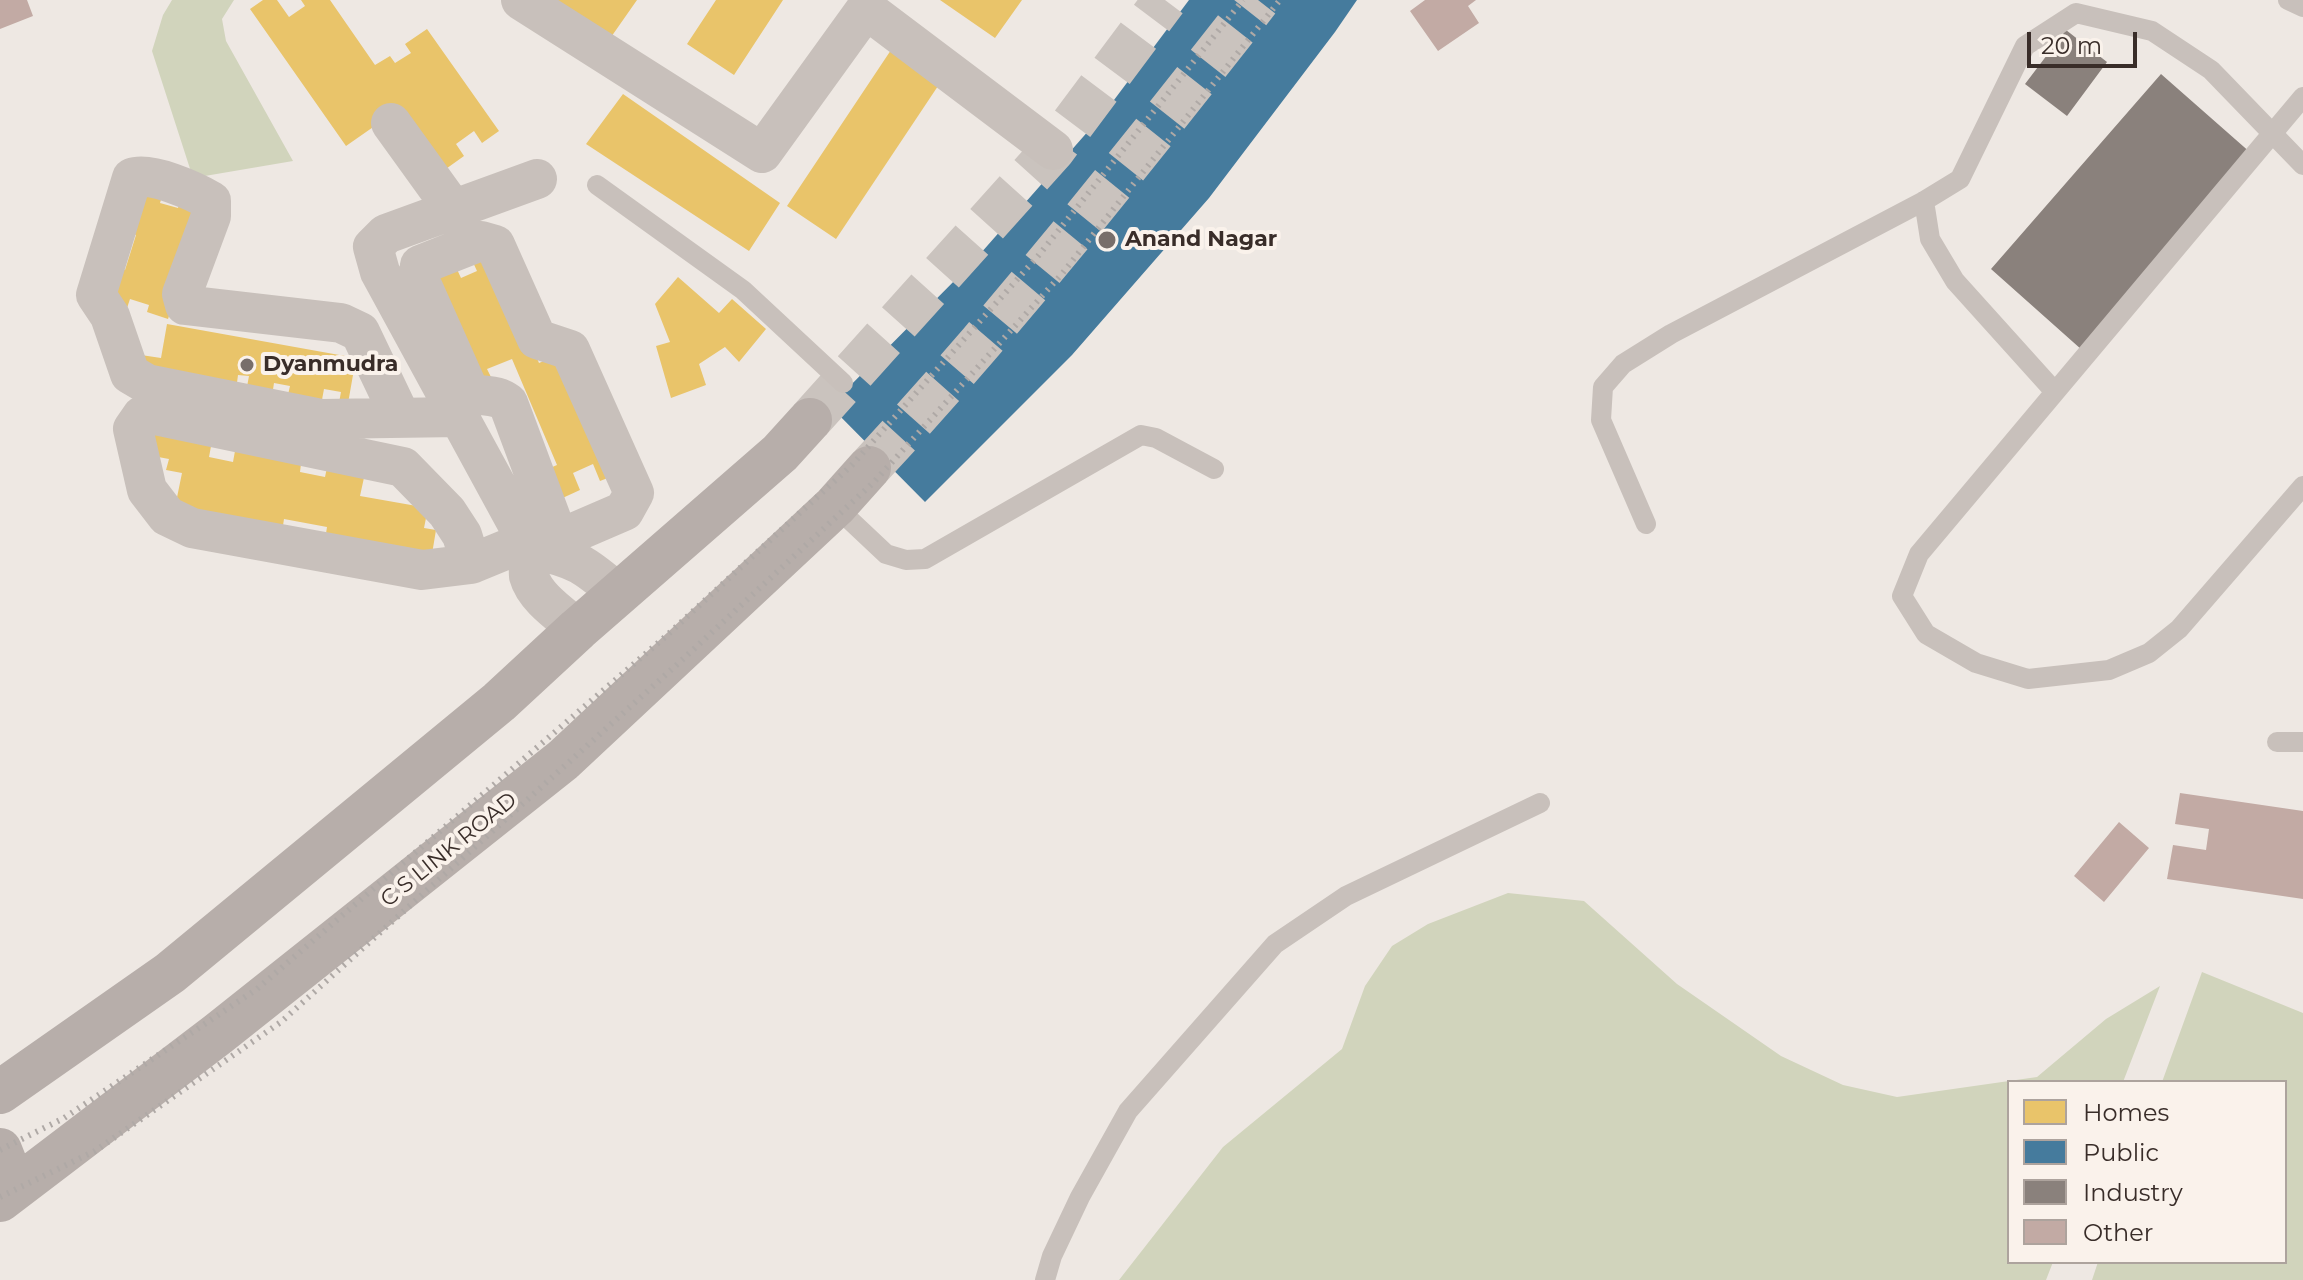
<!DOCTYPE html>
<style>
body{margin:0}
#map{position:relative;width:2303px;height:1280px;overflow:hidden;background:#eee8e3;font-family:Montserrat,sans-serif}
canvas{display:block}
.legend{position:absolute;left:2007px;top:1080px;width:280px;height:184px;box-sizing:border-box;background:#faf2eb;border:2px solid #ada39d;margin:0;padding:10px 14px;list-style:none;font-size:24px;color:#392d29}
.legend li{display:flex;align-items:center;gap:16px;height:40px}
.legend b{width:40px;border:2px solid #ada39d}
.scale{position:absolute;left:2027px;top:32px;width:110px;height:36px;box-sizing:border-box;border:4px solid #392d29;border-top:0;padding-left:10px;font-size:24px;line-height:28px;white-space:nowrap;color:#392d29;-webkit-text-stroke:6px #faf2eb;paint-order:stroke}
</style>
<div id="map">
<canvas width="2303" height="1280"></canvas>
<ul class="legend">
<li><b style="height:22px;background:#e9c46a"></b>Homes</li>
<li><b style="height:22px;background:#457b9d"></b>Public</li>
<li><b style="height:22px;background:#8a817c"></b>Industry</li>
<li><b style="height:22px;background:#c2aaa4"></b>Other</li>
</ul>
<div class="scale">20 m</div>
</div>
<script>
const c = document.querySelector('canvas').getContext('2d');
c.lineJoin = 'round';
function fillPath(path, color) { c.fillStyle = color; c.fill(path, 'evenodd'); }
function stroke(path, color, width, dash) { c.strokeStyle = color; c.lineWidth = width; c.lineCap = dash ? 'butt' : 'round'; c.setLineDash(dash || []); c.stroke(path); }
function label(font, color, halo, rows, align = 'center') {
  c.font = font + ' Montserrat,sans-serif'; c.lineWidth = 8; c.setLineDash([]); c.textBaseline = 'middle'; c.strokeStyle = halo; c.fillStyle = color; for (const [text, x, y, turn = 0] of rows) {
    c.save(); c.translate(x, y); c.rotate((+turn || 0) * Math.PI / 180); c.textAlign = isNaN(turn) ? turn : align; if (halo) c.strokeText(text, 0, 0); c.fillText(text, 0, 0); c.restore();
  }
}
fillPath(new Path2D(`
 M172,0H234L222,19L226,41L293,161L193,178L152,51L163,15Z
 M1508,893L1584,901L1677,984L1781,1056L1843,1085L1897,1097L2037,1077L2106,1019L2160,986L2123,1082H2009V1262H2053L2046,1280H1119L1223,1147L1342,1049L1365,986L1392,946L1428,924Z
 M2202,972L2303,1013V1280H2092L2098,1262H2285V1082H2162Z`), '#d1d4bc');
fillPath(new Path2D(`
 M263,0H277L289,17L305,6L301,0H330L375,65L390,56L395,63L411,53L405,44L427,29L499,131L482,143L474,131L456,144L464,156L443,171L399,109L346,146L250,9Z
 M550,0H637L609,40Z
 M716,0H783L734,75L687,44Z
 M940,0H1022L995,38Z
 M891,50L940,83L836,239L787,206Z
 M623,94L780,203L749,251L586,144Z
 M140,185L163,193L160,203L178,208L181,199L206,207L168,319L147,312L149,305L130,299L127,308L102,300L113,267L125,270L136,235L125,231Z
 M490,249L539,363L565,352L618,474L600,481L593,464L573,473L580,490L556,501L543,471L557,465L512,359L487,369L493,381L474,390L426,278L455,265L461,278L477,271L471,258Z
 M678,277L719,313L732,299L766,329L739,362L725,347L699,364L706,385L671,398L656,346L670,342L655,304Z
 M167,324L356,358L347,409L338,408L341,392L324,389L321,405L287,399L290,386L274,383L272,396L246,392L249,376L238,375L236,390L138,372L141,355L161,358Z
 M148,425L212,441L209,457L233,462L235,451L301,464L300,472L325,477L329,458L365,473L360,496L428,508L424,528L436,530L431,560L325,540L327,527L284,519L282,532L174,512L182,473L166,470L169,459L142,454Z`), '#e9c46a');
fillPath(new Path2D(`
 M1189,0H1357L1335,32L1209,198L1072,355L925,502L830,406L973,262L1105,112Z`), '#457b9d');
fillPath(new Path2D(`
 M2066,30L2107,62L2067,116L2025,84Z
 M2161,74L2252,154L2082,350L1991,269Z`), '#8a817c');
fillPath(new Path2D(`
 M0,0H27L33,16L0,29Z
 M1425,0H1476L1468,6L1479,23L1438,51L1410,11Z
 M2180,793L2303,811V899L2167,879L2173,845L2206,850L2209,829L2175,824Z
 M2119,822L2149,848L2104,902L2074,876Z`), '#c2aaa4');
stroke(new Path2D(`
 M810,420L1053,150L1165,0
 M869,468C1007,319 1133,159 1258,0`), '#cac3be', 44, [44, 22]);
stroke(new Path2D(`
 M2288,0L2303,7
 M2303,97L1919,554L1902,596L1926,634L1976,663L2028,679L2109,670L2149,653L2179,629L2303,486
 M597,185L743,290L843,383
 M1924,201L1930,239L1955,281L2055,392
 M835,506L886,554L906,560L925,559L1141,435L1156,438L1214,469
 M1646,524L1601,420L1603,387L1623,364L1671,334L1924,201L1960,179L2025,46L2076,13L2152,31L2211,70L2303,165
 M2277,742H2303
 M1045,1280L1052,1256L1080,1197L1128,1111L1275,944L1346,896L1540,803`), '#c8c0bb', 20);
stroke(new Path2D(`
 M521,0L762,153L866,9L1053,150
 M391,123L453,209
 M537,179L386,234L373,247L380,272L531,549C530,557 528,568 529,576C535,598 562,615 578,629
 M401,418L360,332L341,323L185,305L182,294L211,216V201C194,191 150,171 132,178L96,295L110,316L130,374L147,384L322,419L459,417
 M559,539L624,511L634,493L570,350L537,339L495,245L481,241L420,265L419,279L468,389C479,400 492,391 508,403L565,556
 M539,551C578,558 589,569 618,593
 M471,564L462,535L447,512L403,467L150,414L142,416L133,429L147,490L167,516L192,528L422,570L471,564L527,541`), '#c8c0bb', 40);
stroke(new Path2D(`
 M0,1092L170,973L499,702L578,629L780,453L810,420
 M0,1150L15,1188
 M0,1200L218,1034L563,760L835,506L869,468`), '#b7aeaa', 44);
stroke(new Path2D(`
 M0,1150L64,1118L257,989L665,637L852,465L1038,256L1243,0
 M0,1197L95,1151L281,1022L682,660L874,482L1061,275L1280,0`), '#afa9a6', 6, [2, 6]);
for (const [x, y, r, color] of [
 [1107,240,10,"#786e6a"],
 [247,365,8,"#786e6a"]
]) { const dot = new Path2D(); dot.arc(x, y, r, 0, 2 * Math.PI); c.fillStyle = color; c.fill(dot); stroke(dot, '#faf2eb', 3); }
label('bold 22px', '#392d29', '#faf2eb', [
 ["Anand Nagar",1125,240],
 ["Dyanmudra",263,365]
], 'left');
label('22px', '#392d29', '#faf2eb', [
 ["C S LINK ROAD",449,850,-39]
]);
</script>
